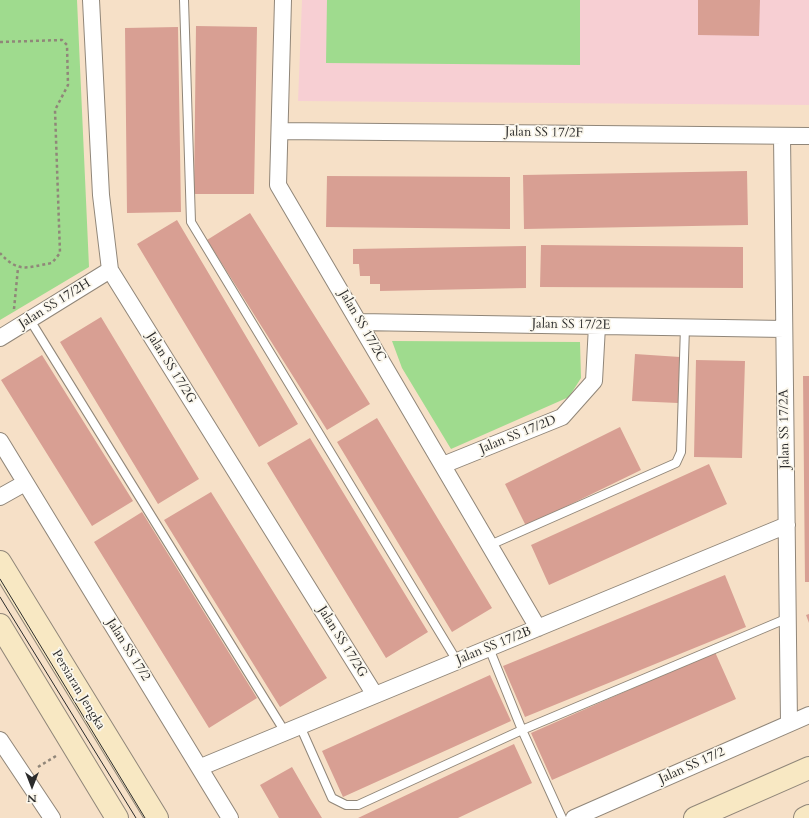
<!DOCTYPE html>
<style>
body{margin:0}
#map{position:relative;width:809px;height:818px;overflow:hidden;background:#f6e0c7;font-family:Cardo,serif}
canvas{display:block}
.north{position:absolute;left:12px;top:766px;width:40px;height:40px;-webkit-text-stroke:3px #fbf7ec;paint-order:stroke;rotate:180deg;font-size:11px;font-weight:700;line-height:16px;text-align:center;color:#2b2b2b}
.north::after{content:'';display:block;margin:auto;width:14px;height:18px;background:#2b2b2b;clip-path:polygon(50% 0,100% 100%,50% 72%,0 100%)}
</style>
<div id="map">
<canvas width="809" height="818"></canvas>
<div class="north">N</div>
</div>
<script>
const c = document.querySelector('canvas').getContext('2d');
c.lineJoin = 'round';
function fillPath(path, color) { c.fillStyle = color; c.fill(path, 'evenodd'); }
function stroke(path, color, width, dash) { c.strokeStyle = color; c.lineWidth = width; c.lineCap = dash ? 'butt' : 'round'; c.setLineDash(dash || []); c.stroke(path); }
function label(font, color, halo, rows, align = 'center') {
  c.font = font + ' Cardo,serif'; c.lineWidth = 3.5; c.setLineDash([]); c.textBaseline = 'middle'; c.strokeStyle = halo; c.fillStyle = color; for (const [text, x, y, turn = 0] of rows) {
    c.save(); c.translate(x, y); c.rotate((+turn || 0) * Math.PI / 180); c.textAlign = isNaN(turn) ? turn : align; if (halo) c.strokeText(text, 0, 0); c.fillText(text, 0, 0); c.restore();
  }
}
fillPath(new Path2D(`
 M302,0H809V105L298,101Z`), '#f7cfd3');
fillPath(new Path2D(`
 M0,0H77L89,267L0,320Z
 M327,0H580V65L326,63Z
 M392,341L580,342L581,378L569,397L451,449L402,368Z`), '#9fdb8e');
fillPath(new Path2D(`
 M698,0H760L759,36L698,35Z
 M196,26L257,27L254,194H194Z
 M178,27L181,212L127,213L125,28Z
 M747,171L748,225L524,229L523,175Z
 M327,176L510,177V229L326,227Z
 M250,213L370,404L327,430L207,240Z
 M177,220L298,424L259,447L137,244Z
 M541,245L743,247V288L540,287Z
 M526,246V288L380,291V284H370V276H360L359,264H353V249Z
 M101,317L199,479L158,504L60,342Z
 M635,354L680,357L678,403L632,401Z
 M42,355L133,501L92,526L1,380Z
 M696,360L745,361L742,458L694,457Z
 M803,376H809V582H805Z
 M377,418L492,608L452,632L337,442Z
 M620,427L641,470L526,526L505,484Z
 M310,438L428,632L386,658L267,463Z
 M709,464L727,504L549,585L531,545Z
 M211,492L327,678L280,707L164,520Z
 M142,512L257,698L209,728L94,542Z
 M725,575L746,627L525,717L503,666Z
 M809,614V623L806,615Z
 M715,652L736,699L552,780L531,733Z
 M490,675L511,721L343,797L322,751Z
 M514,744L532,783L458,818H358Z
 M292,767L311,800L322,818H279L260,785Z`), '#d89f93');
const service = new Path2D(`
 M184,0L191,222L457,661
 M30,320L285,732
 M490,545L676,463L681,452L685,327
 M489,648L522,730L562,818
 M300,726L332,798L346,805H358L522,730L788,618`);
const minor = new Path2D(`
 M91,0L101,195L110,270L375,695
 M283,0L278,185L538,628
 M280,131L809,136
 M782,136L789,723
 M359,322L784,329
 M0,338L110,270
 M0,441L230,818
 M443,465L562,417L594,381L597,326
 M0,497L25,483
 M0,740L52,818
 M201,767L787,525
 M574,818L809,715`);
const secondary = new Path2D(`
 M0,562L157,818
 M0,625L117,818
 M695,818L809,768
 M805,818L809,816`);
stroke(service, '#908679', 10);
stroke(minor, '#908679', 18);
stroke(secondary, '#908679', 24);
stroke(new Path2D(`
 M0,42L62,40L67,45L68,85L55,110L60,253L52,263C27,267 19,274 0,253
 M14,309L18,268
 M38,767L56,756`), '#908679', 2.5, [3, 3]);
stroke(service, '#fff', 8);
stroke(minor, '#fff', 16);
stroke(secondary, '#f8e8c3', 22);
stroke(new Path2D(`
 M0,579L145,818
 M0,597L136,818`), '#2b2b2b', 1);
label('13px', '#2b2b2b', '#fbf7ec', [
 ["Jalan SS 17/2F",544,133,1],
 ["Jalan SS 17/2H",55,304,-32],
 ["Jalan SS 17/2E",571,325,1],
 ["Jalan SS 17/2C",362,326,60],
 ["Jalan SS 17/2G",171,368,58],
 ["Jalan SS 17/2A",785,429,-91],
 ["Jalan SS 17/2D",518,435,-22],
 ["Jalan SS 17/2G",342,642,58],
 ["Jalan SS 17/2B",494,646,-22],
 ["Jalan SS 17/2",128,650,58],
 ["Persiaran Jengka",78,690,59],
 ["Jalan SS 17/2",692,766,-24]
]);
</script>
